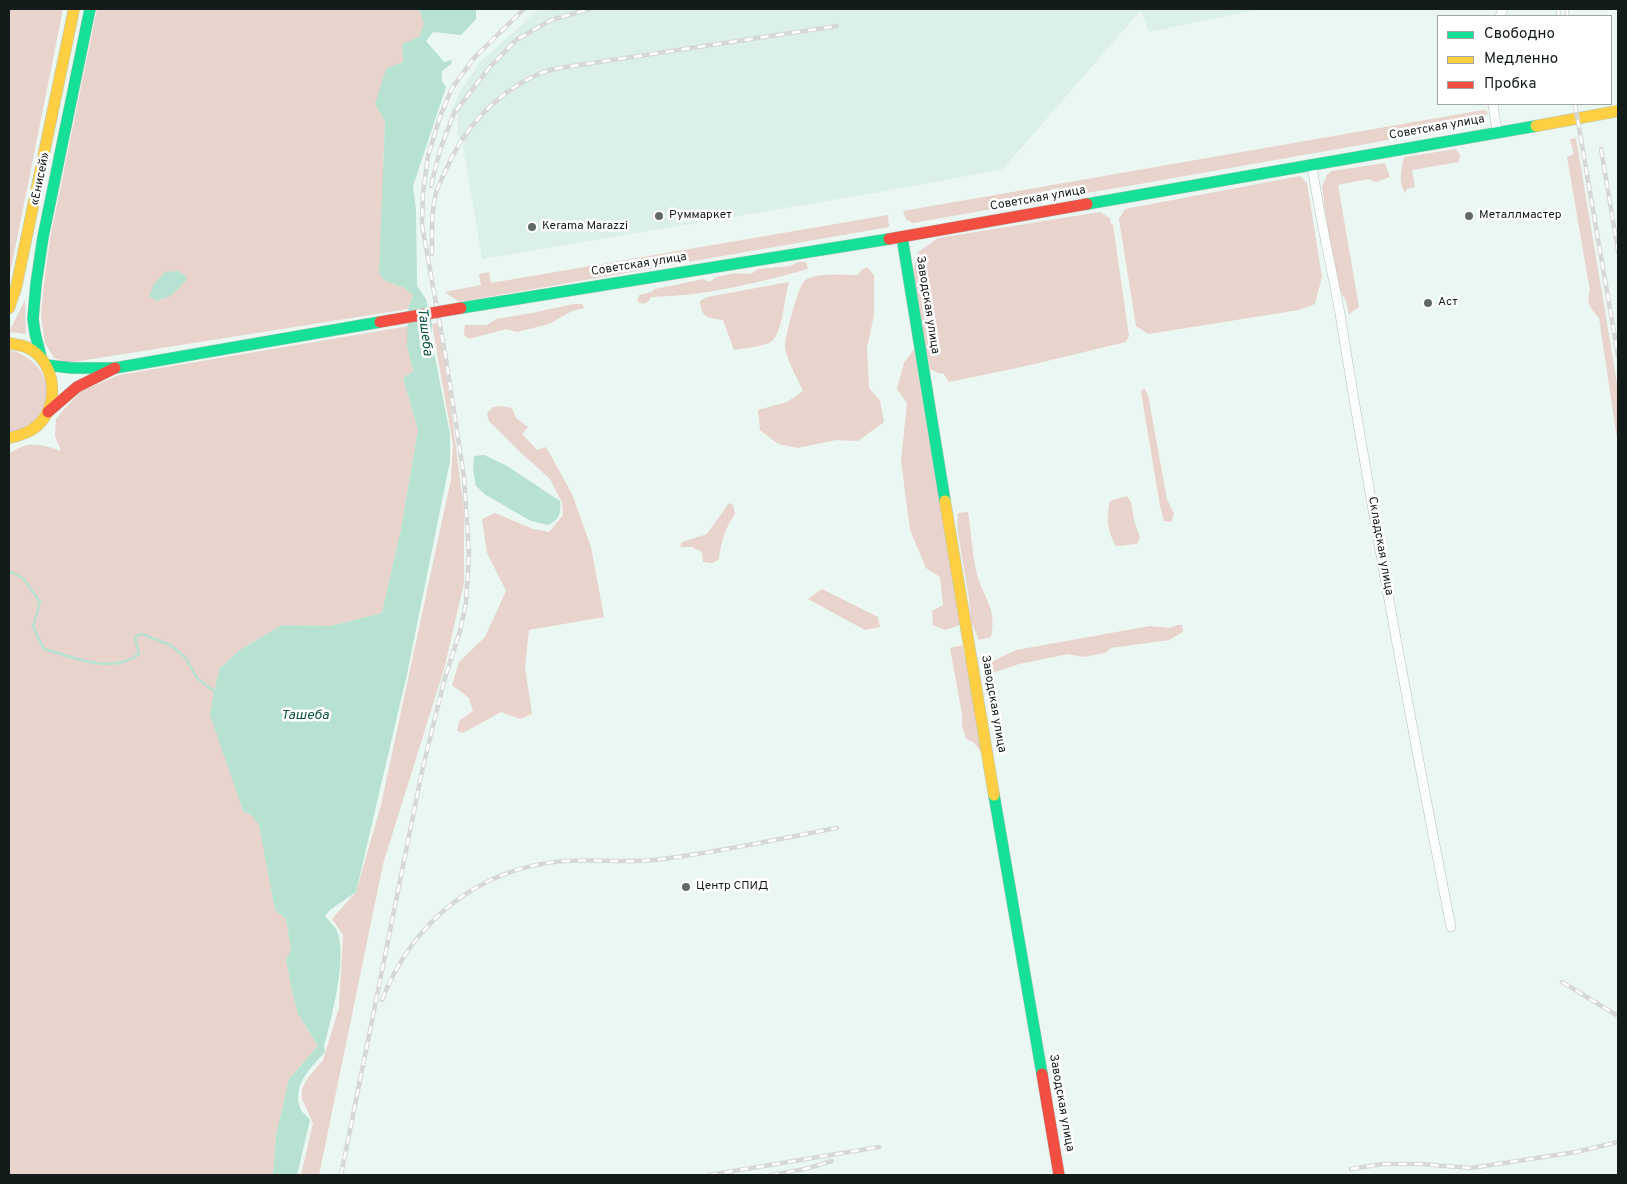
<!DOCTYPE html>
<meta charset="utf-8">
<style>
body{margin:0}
#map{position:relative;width:1627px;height:1184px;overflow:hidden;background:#ebf7f2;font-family:Overpass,sans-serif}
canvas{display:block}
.frame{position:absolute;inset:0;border:10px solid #141c19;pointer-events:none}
.legend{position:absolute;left:1437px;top:15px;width:175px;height:90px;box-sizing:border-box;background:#fff;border:1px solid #a1a4a3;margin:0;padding:6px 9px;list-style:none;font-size:15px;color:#141c19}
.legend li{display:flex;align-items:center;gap:10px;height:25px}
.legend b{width:25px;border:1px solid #a1a4a3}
</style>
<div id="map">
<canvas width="1627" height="1184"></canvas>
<div class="frame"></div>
<ul class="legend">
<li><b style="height:6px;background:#16e098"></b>Свободно</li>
<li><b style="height:6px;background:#ffcf43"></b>Медленно</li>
<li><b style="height:6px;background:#f24e42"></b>Пробка</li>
</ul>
</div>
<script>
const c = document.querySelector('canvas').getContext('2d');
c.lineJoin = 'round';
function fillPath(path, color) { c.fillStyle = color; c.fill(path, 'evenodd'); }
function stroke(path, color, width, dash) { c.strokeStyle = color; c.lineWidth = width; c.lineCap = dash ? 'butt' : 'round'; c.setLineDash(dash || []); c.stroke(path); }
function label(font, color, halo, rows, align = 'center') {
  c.font = font + ' Overpass,sans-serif'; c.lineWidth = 5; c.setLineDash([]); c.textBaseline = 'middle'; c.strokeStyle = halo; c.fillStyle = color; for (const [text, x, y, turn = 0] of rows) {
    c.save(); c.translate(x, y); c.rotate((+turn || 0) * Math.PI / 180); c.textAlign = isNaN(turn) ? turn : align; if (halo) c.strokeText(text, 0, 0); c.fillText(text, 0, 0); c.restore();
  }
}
fillPath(new Path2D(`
 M539,9H1261L1149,32L1141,10L1003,169L892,190L482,259L463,146L465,141L458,136V115L451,112L460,92L479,63Z`), '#dbf1e7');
fillPath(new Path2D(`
 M9,9H63L9,279Z
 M97,9H419L424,24L419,37L402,45L403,62L375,104L385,121L383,167L384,280L404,288L413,295L408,309L67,363L54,358L45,343L41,315L44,284L50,239Z
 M1483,110L1488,112L1480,123L1462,127L1117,188L1086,193L1064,188L1052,189L1035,200L1015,205L913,223L906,219L903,211Z
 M1576,138L1618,389V445L1599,318C1592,310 1585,303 1590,291L1567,157L1574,154L1570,139Z
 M1456,149L1460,155L1459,162L1412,170L1415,187L1406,189V194C1398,183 1401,170 1404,157Z
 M1385,163L1390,177L1376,182L1368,179L1338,185L1359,307L1349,314L1346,301L1340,291L1328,233L1322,187L1327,175L1332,171Z
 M1300,176L1307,183L1322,277L1315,304L1299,310L1148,334L1136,326L1119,219L1125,209Z
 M1100,212L1110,218L1111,224L1113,225L1129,336L1126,342L1026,366L949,382L943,373L940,374L930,369L915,294L913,271L918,252L938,238Z
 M888,215L889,227L459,302L445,292L481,285L479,274L489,272L491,283Z
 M799,262H806L808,269C757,283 704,296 651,297L648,302L642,304L637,301L639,295L651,292L655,289L704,279L709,282L716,277L736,273L751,274L758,269L790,266Z
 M867,267L874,275V315L867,348L869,388L880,401L884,422L858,441L836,440L798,448L778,444L760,430L758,410L787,402L803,391C797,377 788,363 785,348C784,340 798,287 804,281C815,272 844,275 858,275L861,270Z
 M789,282C784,297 783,337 769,343C758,347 745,348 734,350L723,320C707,317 702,319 700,301L707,297Z
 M25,300L26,334L9,332Z
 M573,304H582L584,308L572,311L549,324L517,332L506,329L469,339L464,335L465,325H487L496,319L532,313Z
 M440,323L464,510V583L444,669L383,864L319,1175H301L313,1123L302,1099V1089L307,1079L323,1060L339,1008L343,935L332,919L356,892L381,805L451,479L453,444L432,324Z
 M409,326L407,346L413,371L403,378L418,430L401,529L382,613L331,626L282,625L241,649L220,668L214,691L228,764L243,811L251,815L259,825L275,910L286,919L291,949L286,960L292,991L298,1014L318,1046L289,1079L276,1135L273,1175H9V454C28,440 39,444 61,451L55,436L56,419L64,409L82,391L119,375Z
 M914,349L960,625L945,630L933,625L932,611L943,605L940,577L926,568L910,530L901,461L907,403L897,389L904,363Z
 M9,350C38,356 58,385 40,413C38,415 36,420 34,422C28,427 16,430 9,433Z
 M1144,388L1148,395L1167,499L1174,514L1171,522L1164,521L1160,506L1141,392Z
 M502,406L512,408L516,418L528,427L522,434L537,450L546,447L572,494L591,547L604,617L529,630L525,668L532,714L520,719L501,712L463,733L457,731L459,721L473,711L469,698L452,685L459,662L485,637L506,591L487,553L482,519L495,513L533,529L549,532L563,515L562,503L550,479L520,452L489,421L487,413L493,407Z
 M1127,496L1131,502L1134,520L1140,538L1137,544L1116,546C1107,531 1106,518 1110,501Z
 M729,503L733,505L735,514C725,528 721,542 719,559L713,563L703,562L702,552L692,547H680L682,542L707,534Z
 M968,512C971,531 972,551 976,570C981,596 998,606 991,637L979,640L971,622L969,599L957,527L958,513Z
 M822,589L878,617L880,627L865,630L808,599Z
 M1177,625H1182L1183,632L1169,640L1111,648L1105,653L1083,657L1068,654L1019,664L990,674L987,664L1016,650L1150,626L1170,628Z
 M962,645L982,738V753L973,742L966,739L962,726V714L950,648Z`), '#e9d3cd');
fillPath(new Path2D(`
 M419,9H476V19L461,35L433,32L426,41L444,62L452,60L451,64L442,71V81L446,87L413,186L416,209L417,286L426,299L432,324L431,337L450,434V461L407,674L356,892L330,910L325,916C329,921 335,926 337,931C348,956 331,1020 324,1046L325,1052C311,1068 292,1084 300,1108C301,1112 307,1116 310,1120L297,1175H273L276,1135L289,1079L318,1046L298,1014L292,991L286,960L291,949L286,919L275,910L259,825L251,815L243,811L210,715L214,691L220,668L241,649L282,625L331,626L382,613L401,529L418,430L403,378L413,371L407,346L408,309L413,295L404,288L384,280L379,273L385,121L375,104L386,69L403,62L402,44L419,37L424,24Z
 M178,271L188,278L171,296L157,301L149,296L154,284L165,272Z
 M484,455L507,466L560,501C561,514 560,519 548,525L531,521L486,495L476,486L473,470L474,456Z`), '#b7e1d1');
stroke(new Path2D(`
 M9,571L23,578L40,602L33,627L44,649C73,657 112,675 139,654L135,637L142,634L170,645L185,657L197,678L214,691`), '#b7e1d1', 2.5);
const street = new Path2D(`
 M1500,16L1503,9
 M1493,104L1497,131
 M1312,165C1319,215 1331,264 1340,314C1373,519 1411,724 1451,927`);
const fast = new Path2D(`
 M1087,204L1536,126
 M902,237L945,501
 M461,308L889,239
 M41,357L35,333L33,319L36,284L43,237L90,9
 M46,365L72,368H115L380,322
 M994,795L1042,1074`);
const slow = new Path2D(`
 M1536,126L1618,111
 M9,308L16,288L74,9
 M9,343C15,345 23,345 28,348C55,361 60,402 40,423C32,432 21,435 9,438
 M945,501L994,795`);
const jam = new Path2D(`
 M889,239L1087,204
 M48,412L77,387L115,368
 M1042,1074L1059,1175`);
stroke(street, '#b7c1bd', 10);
stroke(fast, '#b7c1bd', 12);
stroke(slow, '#b7c1bd', 12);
stroke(jam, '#b7c1bd', 12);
stroke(street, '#fcfefd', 9);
stroke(fast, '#16e098', 11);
stroke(slow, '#ffcf43', 11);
stroke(jam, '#f24e42', 11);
const rail = new Path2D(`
 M1558,9L1559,16
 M1567,16V9
 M1575,104L1618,356
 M1601,149L1618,251
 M431,186L440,150L454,113L489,68L516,40L551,20L590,9
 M432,254C432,234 431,212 436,193C438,186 442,179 445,172C462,130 496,93 537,75C544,71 552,70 559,68L837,26
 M1562,982L1618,1016
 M382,1000C413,921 478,868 564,861C594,859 624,863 654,860C716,853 777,839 837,828
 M1351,1169L1383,1164H1421L1471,1168L1576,1152L1618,1142
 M341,1175L422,771L444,681L460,631L466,603L469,554L464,477L446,359L422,225L423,193L428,156L440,117L452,88L474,58L524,9
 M709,1175L879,1147
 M771,1175L805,1169L832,1161`);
stroke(rail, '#d5d8d7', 4.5);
stroke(rail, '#fff', 2.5, [8]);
const jamBridge = new Path2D(`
 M380,322L461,308`);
stroke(jamBridge, '#b7c1bd', 12, []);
stroke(jamBridge, '#f24e42', 11);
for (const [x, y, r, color] of [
 [659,216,5,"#5f6965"],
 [1469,216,5,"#5f6965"],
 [532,227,5,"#5f6965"],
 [1428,303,5,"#5f6965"],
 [686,887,5,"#5f6965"]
]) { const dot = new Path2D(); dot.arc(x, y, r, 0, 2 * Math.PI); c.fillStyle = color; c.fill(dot); stroke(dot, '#fff', 2); }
label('12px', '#141c19', '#fff', [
 ["Советская улица",1437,128,-10],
 ["«Енисей»",41,179,-78],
 ["Советская улица",1038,199,-10],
 ["Советская улица",639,265,-9],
 ["Заводская улица",927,305,81],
 ["Складская улица",1380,546,80],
 ["Заводская улица",993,704,80],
 ["Заводская улица",1061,1103,80]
]);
label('12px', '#141c19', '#fff', [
 ["Руммаркет",669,216],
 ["Металлмастер",1479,216],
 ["Kerama Marazzi",542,227],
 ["Аст",1438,303],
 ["Центр СПИД",696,887]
], 'left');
label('italic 14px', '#0e5642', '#fff', [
 ["Ташеба",424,332,83],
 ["Ташеба",305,716]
]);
</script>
